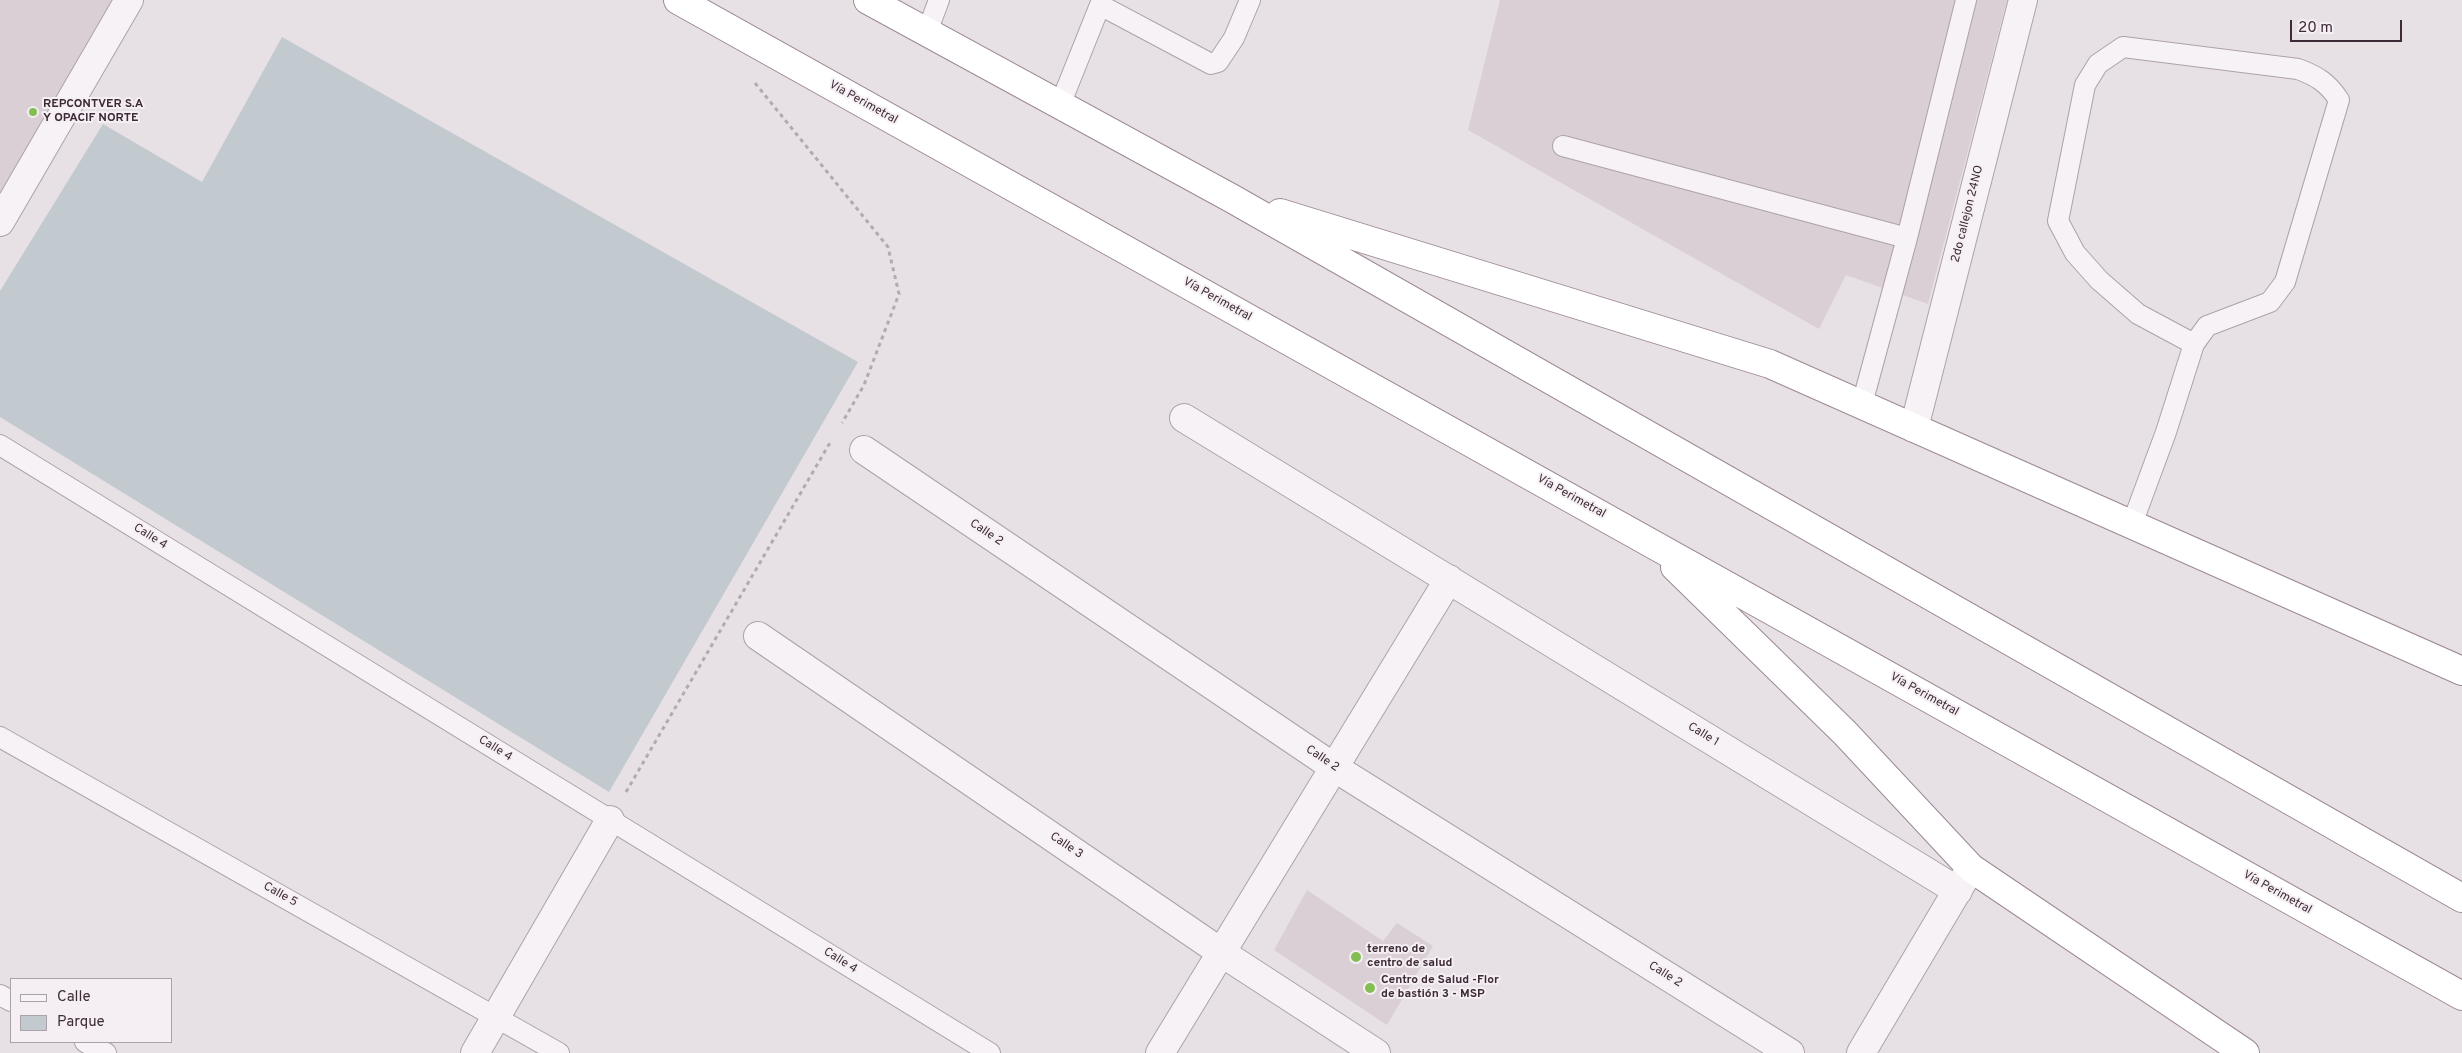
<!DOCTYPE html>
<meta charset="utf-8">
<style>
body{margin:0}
#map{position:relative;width:2462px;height:1053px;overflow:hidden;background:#e7e0e5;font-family:Overpass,sans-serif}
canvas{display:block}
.legend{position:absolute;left:10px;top:978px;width:162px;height:65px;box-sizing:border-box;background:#f5eff3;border:1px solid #aba1a8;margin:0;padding:6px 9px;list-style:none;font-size:15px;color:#3d2b37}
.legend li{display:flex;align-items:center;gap:10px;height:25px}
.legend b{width:25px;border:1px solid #aba1a8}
.scale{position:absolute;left:2290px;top:20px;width:112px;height:22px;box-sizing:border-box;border:2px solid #3d2b37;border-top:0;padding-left:6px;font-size:15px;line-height:18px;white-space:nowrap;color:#3d2b37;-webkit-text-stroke:4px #f5eff3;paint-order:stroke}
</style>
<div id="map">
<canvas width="2462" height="1053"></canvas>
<ul class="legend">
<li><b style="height:6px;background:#f6f2f5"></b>Calle</li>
<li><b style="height:14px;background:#c2cad0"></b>Parque</li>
</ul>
<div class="scale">20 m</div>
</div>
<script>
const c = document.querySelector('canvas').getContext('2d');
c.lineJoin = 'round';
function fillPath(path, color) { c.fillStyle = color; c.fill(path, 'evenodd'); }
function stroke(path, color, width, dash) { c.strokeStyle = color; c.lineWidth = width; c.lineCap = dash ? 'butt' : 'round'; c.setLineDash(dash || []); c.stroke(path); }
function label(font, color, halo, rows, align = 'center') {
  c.font = font + ' Overpass,sans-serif'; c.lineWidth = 4; c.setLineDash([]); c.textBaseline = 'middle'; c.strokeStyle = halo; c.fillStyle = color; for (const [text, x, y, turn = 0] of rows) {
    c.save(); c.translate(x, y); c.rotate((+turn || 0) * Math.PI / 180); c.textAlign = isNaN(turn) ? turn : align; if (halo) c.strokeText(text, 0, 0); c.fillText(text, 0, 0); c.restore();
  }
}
fillPath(new Path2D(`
 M0,0H130L0,224Z
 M1500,0H2007L1928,304L1846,275L1819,329L1468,130Z
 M1307,890L1383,941L1397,923L1433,946L1387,1025L1274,950Z`), '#d9cfd5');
fillPath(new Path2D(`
 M282,37L858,362L609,792L0,417V291L103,124L202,182Z`), '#c2cad0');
const lane = new Path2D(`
 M1100,5L1211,64L1218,62L1234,38L1250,0
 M927,32L939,0
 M1060,105L1102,0
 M1563,146L1907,238
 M1862,404L1907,238L1966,0
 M0,445L990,1053
 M2132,524L2166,432L2194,344L2207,326L2270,302L2285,282L2339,100C2328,83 2317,76 2298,69L2123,47L2098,64L2085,85L2058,221L2075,253L2099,280L2138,314L2194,344
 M0,737L559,1053
 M0,995L11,1001
 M85,1042L106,1053`);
const street = new Path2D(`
 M0,222L129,0
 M1184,418L1958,891
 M1914,428L2023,0
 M864,450L1335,768L1790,1053
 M758,636L1222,953L1376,1053
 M475,1053L610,820
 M1160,1053L1449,579
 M1861,1053L1966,876`);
const highway = new Path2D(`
 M678,0L2462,996
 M868,0L1231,198L2462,898
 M1280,213L1770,364L2462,671
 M1675,567L1845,733L1971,868L2245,1053`);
stroke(lane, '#ada2aa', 22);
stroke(street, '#ada2aa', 30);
stroke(highway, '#9c8996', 30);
stroke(new Path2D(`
 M755,83L888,247L899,294L864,385L842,423
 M626,792L831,441`), '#b3aab1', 3, [4, 4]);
stroke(lane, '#f6f2f5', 20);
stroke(street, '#f6f2f5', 28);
stroke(highway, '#fff', 28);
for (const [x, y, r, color] of [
 [33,112,5,"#83be53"],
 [1356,957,6,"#83be53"],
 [1370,988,6,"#83be53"]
]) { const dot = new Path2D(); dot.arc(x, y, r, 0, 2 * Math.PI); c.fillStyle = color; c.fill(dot); stroke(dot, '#f5eff3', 2); }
label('12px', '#3d2b37', '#f5eff3', [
 ["Vía Perimetral",863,103,29],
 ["2do callejon 24NO",1968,214,-76],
 ["Vía Perimetral",1217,300,29],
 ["Vía Perimetral",1571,497,29],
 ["Calle 2",986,533,34],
 ["Calle 4",150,537,32],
 ["Vía Perimetral",1924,695,29],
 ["Calle 1",1703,735,31],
 ["Calle 4",495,749,32],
 ["Calle 2",1322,759,34],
 ["Calle 3",1066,846,34],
 ["Vía Perimetral",2277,893,29],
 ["Calle 5",280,895,29],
 ["Calle 4",840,961,32],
 ["Calle 2",1665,975,32]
]);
label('bold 12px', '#3d2b37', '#f5eff3', [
 ["REPCONTVER S.A",43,105],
 ["Y OPACIF NORTE",43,119],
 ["terreno de",1367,950],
 ["centro de salud",1367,964],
 ["Centro de Salud -Flor",1381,981],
 ["de bastión 3 - MSP",1381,995]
], 'left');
</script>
